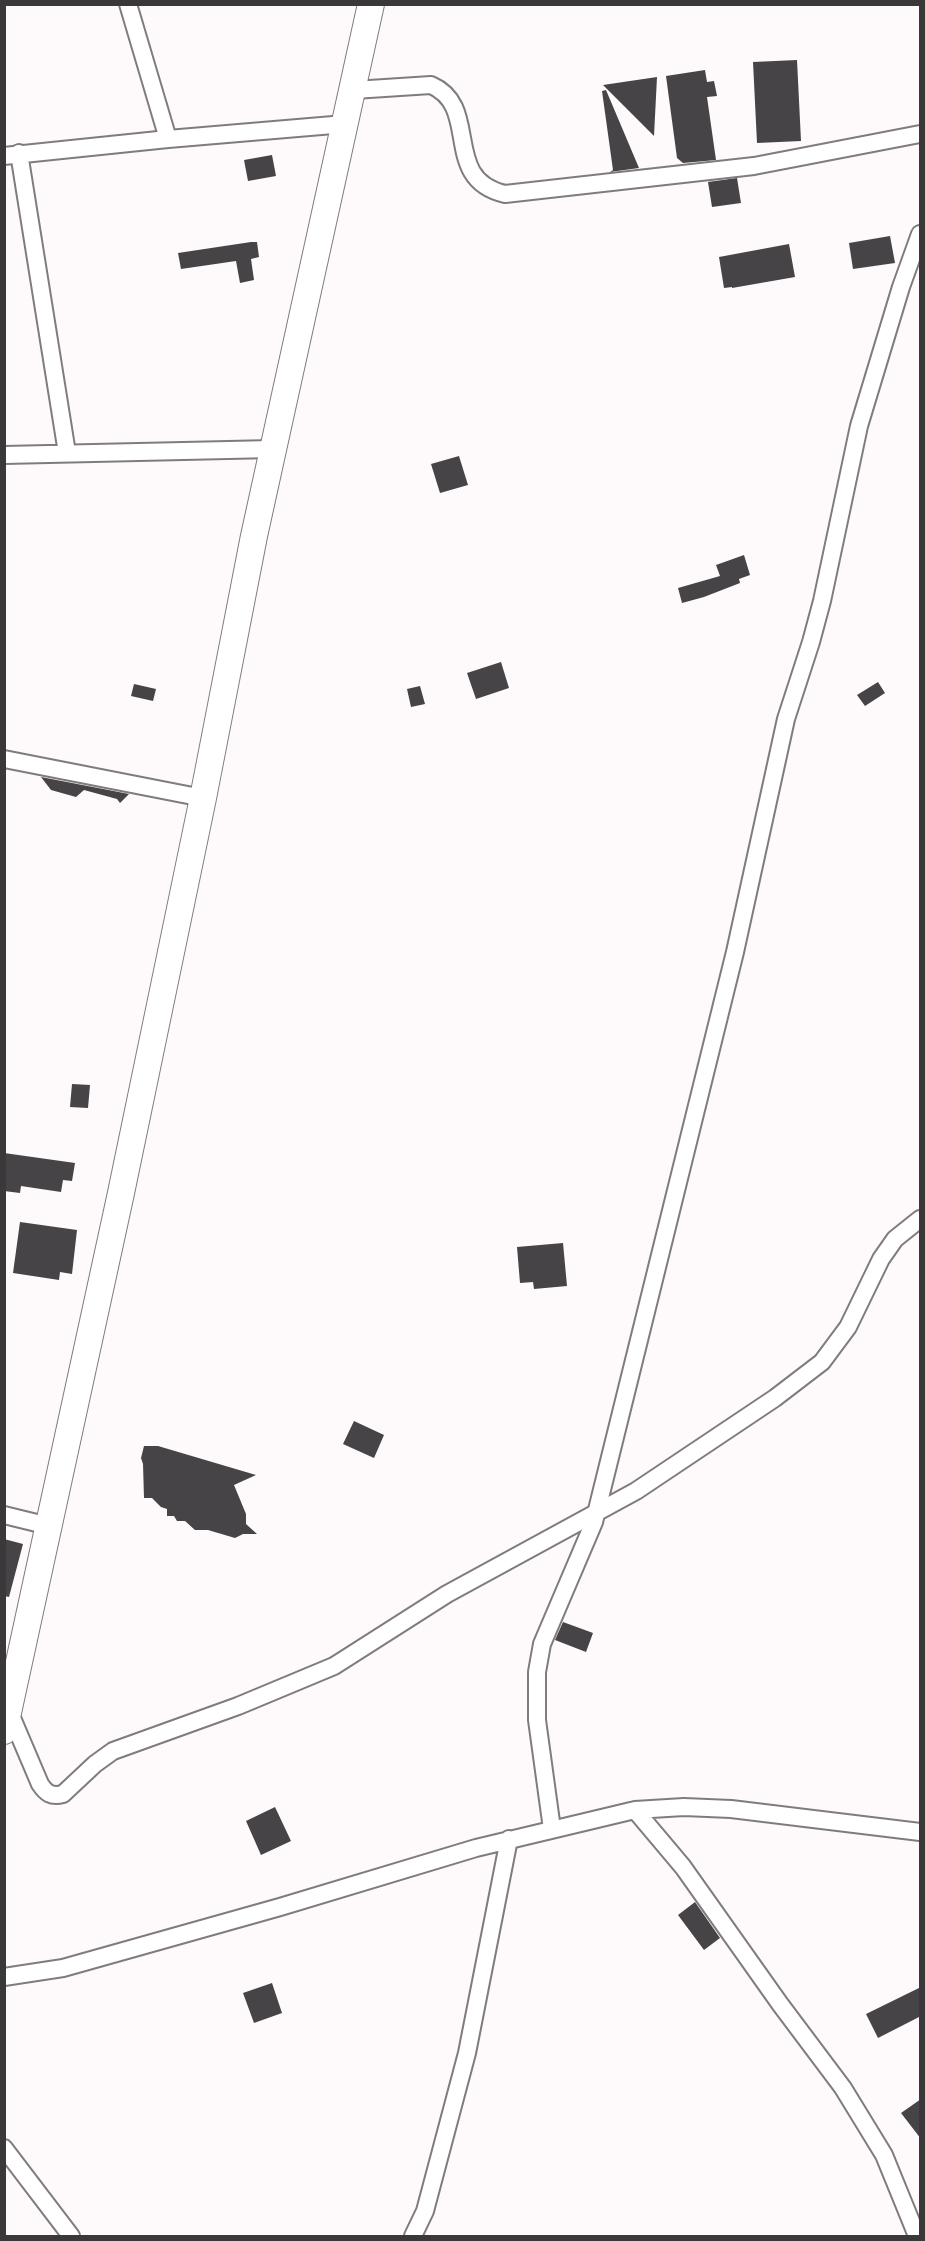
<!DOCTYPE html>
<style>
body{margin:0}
#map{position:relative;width:925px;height:2241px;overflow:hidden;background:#fef9fb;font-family:Jost,sans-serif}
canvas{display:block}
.frame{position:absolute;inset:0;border:6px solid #3a3839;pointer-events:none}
</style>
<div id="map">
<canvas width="925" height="2241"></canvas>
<div class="frame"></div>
</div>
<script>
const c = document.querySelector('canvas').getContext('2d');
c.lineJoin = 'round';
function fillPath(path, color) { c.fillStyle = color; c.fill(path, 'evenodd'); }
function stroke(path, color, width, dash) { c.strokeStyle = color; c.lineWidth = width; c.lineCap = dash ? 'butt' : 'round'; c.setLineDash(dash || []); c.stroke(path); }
fillPath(new Path2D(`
 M797,60L801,141L757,143L753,62Z
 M705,70L707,82L714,81L717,96L707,97L716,160L683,163L677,158L666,76Z
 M657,77L654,136L603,85Z
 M606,90L639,168L610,172L613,170L602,91Z
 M272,155L276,176L248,181L244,160Z
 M737,178L741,203L712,207L708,182Z
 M890,236L895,263L853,269L849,243Z
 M251,242H257L259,257L251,259L254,280L240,283L236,261L181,269L178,253Z
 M789,244L795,277L732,288V287L724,288L719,257Z
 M459,456L468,485L440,493L431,464Z
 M744,555L750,575L739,579L740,583L704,597L682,603L678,588L720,576L716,565Z
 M501,662L509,688L476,699L467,673Z
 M878,682L885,693L865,706L857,695Z
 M134,684L156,689L153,701L131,696Z
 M420,686L425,704L411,707L407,689Z
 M41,777L129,794L120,803L117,799L84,790L76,797L51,790Z
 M72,1084L90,1085L88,1108L70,1107Z
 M4,1153L75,1163L72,1181L63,1180L61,1192L21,1186L20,1193L4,1191Z
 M20,1222L77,1230L72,1274L60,1272L59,1280L13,1273Z
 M563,1243L567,1286L534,1289L533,1282L520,1283L517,1247Z
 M354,1421L384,1435L374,1458L343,1444Z
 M144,1446H158L256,1475L234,1485L246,1514V1524L257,1534H243L235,1538L208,1530H195L185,1521H177L174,1516H167V1509L161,1507L152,1498H144L143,1464L141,1458Z
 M4,1539L23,1544L9,1597L4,1596Z
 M563,1622L593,1633L586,1652L555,1640Z
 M275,1807L291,1841L261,1855L246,1821Z
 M695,1902L720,1938L704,1950L678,1915Z
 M272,1983L282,2013L254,2023L243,1993Z
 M921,1987V2016L878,2038L866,2014Z
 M921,2099V2139L901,2113Z`), '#464446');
const street = new Path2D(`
 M128,4L168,139
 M354,90L431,85C482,107 440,179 505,194L754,166L920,134
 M19,153L67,453
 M4,156L168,139L345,124
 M4,455L273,449
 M4,759L203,798
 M4,1515L49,1526
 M9,1711L40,1784C46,1793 51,1797 63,1794L95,1764L113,1751L238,1706L334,1666L447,1594L636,1491L775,1398L822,1362L848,1327L881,1259L895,1239L920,1219
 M635,1810L683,1867L780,2004L843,2088L884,2155L917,2236
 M552,1829L537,1720V1672L542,1644L594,1522L735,952L786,719L811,642L822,601L859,426L901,287L920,234
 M4,1977L63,1968L280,1907L476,1848L635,1810L684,1807L731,1809L920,1832
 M4,2148L71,2236
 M413,2236L425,2211L467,2053L509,1839`);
const primary = new Path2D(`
 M4,1731L121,1193L203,798L254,536L371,4`);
stroke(street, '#807c7d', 20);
stroke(primary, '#807c7d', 28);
stroke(street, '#fff', 16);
stroke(primary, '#fff', 26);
</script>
